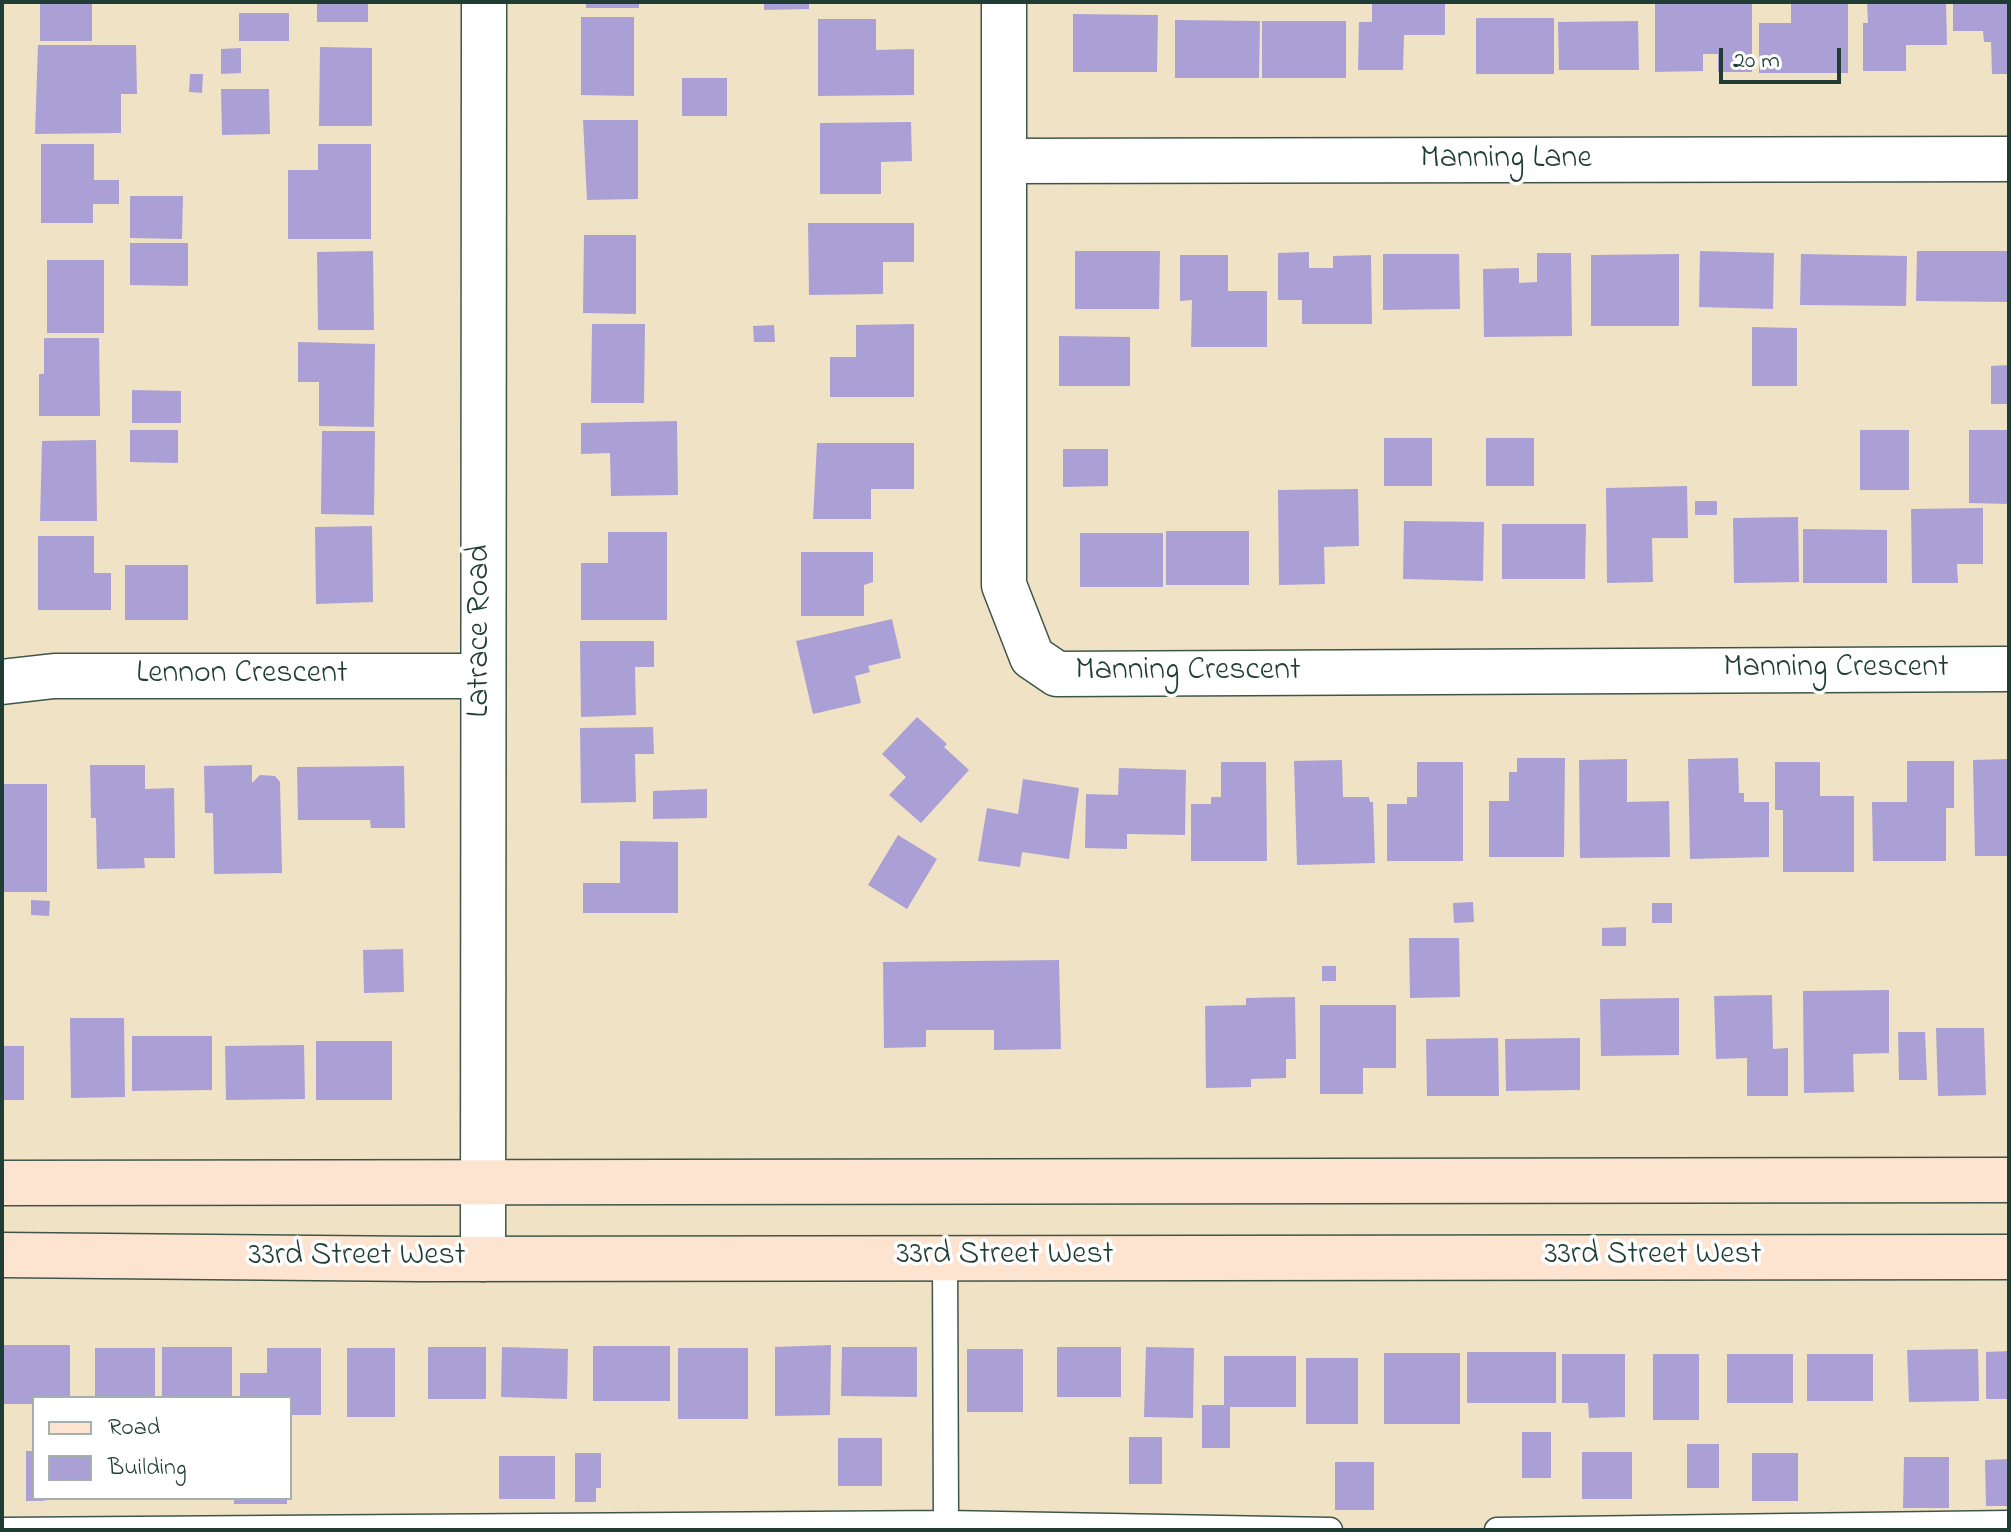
<!DOCTYPE html>
<style>
body{margin:0}
#map{position:relative;width:2011px;height:1532px;overflow:hidden;background:#f0e2c5;font-family:"Indie Flower",sans-serif}
canvas{display:block}
.frame{position:absolute;inset:0;border:4px solid #1f3d34;pointer-events:none}
.legend{position:absolute;left:32px;top:1396px;width:260px;height:104px;box-sizing:border-box;background:#fff;border:2px solid #a5b1ae;margin:0;padding:10px 14px;list-style:none;font-size:24px;color:#1f3d34}
.legend li{display:flex;align-items:center;gap:16px;height:40px}
.legend b{width:40px;border:2px solid #a5b1ae}
.scale{position:absolute;left:1719px;top:48px;width:122px;height:36px;box-sizing:border-box;border:4px solid #1f3d34;border-top:0;padding-left:10px;font-size:24px;line-height:28px;white-space:nowrap;color:#1f3d34;-webkit-text-stroke:6px #fff;paint-order:stroke}
</style>
<div id="map">
<canvas width="2011" height="1532"></canvas>
<div class="frame"></div>
<ul class="legend">
<li><b style="height:10px;background:#fde4d1"></b>Road</li>
<li><b style="height:22px;background:#aba0d5"></b>Building</li>
</ul>
<div class="scale">20 m</div>
</div>
<script>
const c = document.querySelector('canvas').getContext('2d');
c.lineJoin = 'round';
function fillPath(path, color) { c.fillStyle = color; c.fill(path, 'evenodd'); }
function stroke(path, color, width, dash) { c.strokeStyle = color; c.lineWidth = width; c.lineCap = dash ? 'butt' : 'round'; c.setLineDash(dash || []); c.stroke(path); }
function label(font, color, halo, rows, align = 'center') {
  c.font = font + ' "Indie Flower",sans-serif'; c.lineWidth = 7; c.setLineDash([]); c.textBaseline = 'middle'; c.strokeStyle = halo; c.fillStyle = color; for (const [text, x, y, turn = 0] of rows) {
    c.save(); c.translate(x, y); c.rotate((+turn || 0) * Math.PI / 180); c.textAlign = isNaN(turn) ? turn : align; if (halo) c.strokeText(text, 0, 0); c.fillText(text, 0, 0); c.restore();
  }
}
fillPath(new Path2D(`
 M40,2H92V41H40Z
 M317,2H368V22H317Z
 M586,2H639V8H586Z
 M764,2H809V9L764,10Z
 M1372,2H1445V35H1404L1403,70H1358L1359,22H1372Z
 M1655,2H1752V72H1718V54H1703V71L1655,72Z
 M1791,2H1848V73H1759V23H1791Z
 M1867,2H1946L1947,45H1906V71H1863V23H1868Z
 M1953,2H2009V74H1992L1991,42H1984L1983,31H1953Z
 M239,13H289V41H239Z
 M1073,14L1158,15L1157,72H1073Z
 M581,17H634V96L581,95Z
 M1476,18H1554V74H1476Z
 M818,19H876V50L914,49V95L818,96Z
 M1175,20L1260,21L1259,78H1175Z
 M1262,21H1346V78H1262Z
 M1638,21L1639,70H1559L1558,22Z
 M38,45H136L137,94H121V133L35,134Z
 M320,47L372,48V126H319Z
 M241,48V73L221,74V49Z
 M190,74H203L202,93L189,92Z
 M682,78H727V116H682Z
 M221,89H269L270,134L222,135Z
 M583,120H638V199L587,200Z
 M911,122L912,161L881,162V194H820V123Z
 M41,144H94V180H119V204H93V223H41Z
 M318,144H371V239H288V170H318Z
 M130,196H183L182,239L130,238Z
 M808,223H914V262H883V294L809,295Z
 M584,235H636V314L583,313Z
 M130,243H188V286L130,285Z
 M373,251L374,330H318L317,252Z
 M1075,251H1160L1159,309H1075Z
 M1700,251L1774,253L1773,309L1699,307Z
 M1917,251H2009V302L1916,301Z
 M1309,252V268H1333V256L1371,255L1372,324H1302V300H1278V253Z
 M1537,253H1571L1572,336L1484,337L1483,269L1519,268V283L1537,282Z
 M1383,254H1459L1460,309L1383,310Z
 M1679,254V326H1591V255Z
 M1801,254L1907,256L1906,306L1800,305Z
 M1180,255H1228V291H1267V347H1191L1192,300L1180,301Z
 M47,260H104V333H47Z
 M592,324H645L644,403H591Z
 M914,324V397H830V357H856V325Z
 M774,325L775,342H754L753,326Z
 M1752,327L1797,328V386H1752Z
 M1059,336L1130,337V386H1059Z
 M44,338H99L100,416H39V374H44Z
 M298,342L375,344L374,427L319,426V382H298Z
 M2009,365V404H1991V366Z
 M132,390L181,391V423H132Z
 M677,421L678,495L611,496L610,453L581,454V423Z
 M130,430H178V463L130,462Z
 M1860,430H1909V490H1860Z
 M1969,430H2009V504L1969,503Z
 M322,431H375L374,515L321,514Z
 M1384,438H1432V486H1384Z
 M1486,438H1534V486H1486Z
 M96,440L97,521H40L42,441Z
 M817,443H914V489H871V519H813Z
 M1063,449H1108V486L1063,487Z
 M1687,486L1688,538H1652L1653,582L1607,583L1606,488Z
 M1358,489L1359,546L1324,547L1325,584L1279,585L1278,490Z
 M1695,501H1717V515H1695Z
 M1983,508V564H1957L1958,583H1912L1911,509Z
 M1798,517L1799,582L1734,583L1733,518Z
 M1404,521L1484,522L1483,581L1403,579Z
 M1502,524H1586L1585,579H1502Z
 M372,526L373,602L316,604L315,527Z
 M1803,529L1887,530V583H1803Z
 M1166,531H1249V585H1166Z
 M608,532H667V620H581V563H608Z
 M1080,533H1163V587H1080Z
 M38,536H94V573H111V610H38Z
 M801,552H873V582L864,585V616H801Z
 M125,565H188V620H125Z
 M892,619L901,658L868,666L870,672L855,676L861,703L813,714L796,641Z
 M580,641H654V667H635L636,715L581,717Z
 M917,717L947,744L944,747L969,770L921,823L889,795L906,777L882,754Z
 M653,727L654,754H635L636,802L581,803L580,728Z
 M1517,758H1565L1564,857H1489V801H1509V772H1517Z
 M1738,758L1739,793H1744V802H1769V857L1690,859L1688,759Z
 M1627,759V802L1669,801L1670,857L1580,858L1579,760Z
 M2009,759V856H1975L1973,760Z
 M1342,760L1343,797H1369L1370,802H1373L1375,863L1297,865L1294,761Z
 M1907,761H1954V808H1946V861H1873L1872,802H1907Z
 M1221,762H1266L1267,861H1191V804H1211V797H1221Z
 M1417,762H1463V861H1387V804H1407V797H1417Z
 M1775,762H1820V796H1854V872H1783V810H1775Z
 M90,765H145V789L174,788L175,858H144L145,868L97,869L96,818H91Z
 M252,765V783L260,775L275,776L280,782L282,873L214,874L213,813H205L204,766Z
 M404,766L405,828H371L370,820H298L297,767Z
 M1119,768L1186,770L1185,835L1127,834V849L1085,848L1086,794L1118,795Z
 M1023,779L1079,788L1069,859L1022,852L1020,867L978,861L987,808L1018,814Z
 M2,784H47V892H2Z
 M707,789V818L653,819V791Z
 M898,835L937,859L907,909L868,885Z
 M620,841L678,842V913H583V883H620Z
 M31,900L50,901L49,916L31,915Z
 M1473,902L1474,922L1454,923L1453,903Z
 M1652,903H1672V923H1652Z
 M1626,927V946H1602V928Z
 M1409,938H1459L1460,997L1410,998Z
 M403,949L404,992L364,993L363,950Z
 M1059,960L1061,1049L994,1050V1030H926V1047L884,1048L883,962Z
 M1322,966H1336V981H1322Z
 M1889,990V1053L1853,1054L1854,1092L1804,1093L1803,991Z
 M1772,995L1773,1049L1788,1048V1096H1747V1058L1716,1059L1714,996Z
 M1295,997L1296,1059H1286V1078L1251,1079V1087L1206,1088L1205,1006L1246,1005V998Z
 M1679,998V1055L1601,1056L1600,999Z
 M1320,1005H1396V1068H1363V1094H1320Z
 M70,1018H124L125,1097L71,1098Z
 M1936,1028H1984L1986,1095L1938,1096Z
 M1898,1032H1925L1927,1080H1899Z
 M132,1036H212V1090L132,1091Z
 M1498,1038L1499,1096H1427L1426,1039Z
 M1580,1038V1090L1506,1091L1505,1039Z
 M316,1041H392V1100H316Z
 M304,1045L305,1099L226,1100L225,1046Z
 M2,1046H24V1100H2Z
 M2,1345H70V1398H34V1404H2Z
 M831,1345L830,1415L775,1416V1347Z
 M593,1346H670V1401H593Z
 M162,1347H232V1398H162Z
 M428,1347H486V1399H428Z
 M502,1347L568,1349L567,1399L501,1397Z
 M842,1347H917V1397L841,1396Z
 M1057,1347H1121V1397H1057Z
 M1146,1347L1194,1348L1193,1418L1144,1417Z
 M95,1348H155V1398H95Z
 M267,1348H321V1415H290V1398H240V1373H267Z
 M347,1348H395V1417H347Z
 M678,1348H748V1419H678Z
 M967,1349H1023V1412H967Z
 M1978,1349L1979,1401L1909,1402L1907,1350Z
 M2009,1351V1399H1986V1352Z
 M1467,1352H1556V1403H1467Z
 M1384,1353H1460V1424H1384Z
 M1562,1354H1625V1417L1589,1418L1588,1403H1562Z
 M1653,1354H1699V1420H1653Z
 M1727,1354H1793V1403H1727Z
 M1807,1354H1873V1401H1807Z
 M1224,1356H1296V1407H1230V1448H1202V1405H1224Z
 M1306,1358H1358V1424H1306Z
 M1522,1432H1551V1478H1522Z
 M1129,1437H1162V1484H1129Z
 M838,1438H882V1486H838Z
 M1687,1444H1719V1488H1687Z
 M26,1451H34V1498L47,1501H26Z
 M1582,1452H1632V1499H1582Z
 M575,1453H601V1488H596V1502H575Z
 M1752,1453H1798V1501H1752Z
 M499,1456H555V1499H499Z
 M1904,1457H1949V1508H1903Z
 M2009,1459V1506H1986L1985,1460Z
 M1335,1462H1374V1510H1335Z
 M234,1498H287V1504H234Z`), '#aba0d5');
const lane = new Path2D(`
 M945,1257L946,1523
 M2,1530L946,1523L1330,1530
 M1497,1530L2009,1523`);
const street = new Path2D(`
 M1004,2V585L1032,657L1057,674L2009,669
 M1004,161L2009,159
 M2,682L54,676H482
 M483,1259L484,2`);
const secondary = new Path2D(`
 M2,1183L2009,1180
 M2,1255L420,1259L2009,1257`);
stroke(lane, '#3e564a', 27);
stroke(street, '#3e564a', 47);
stroke(secondary, '#3e564a', 47);
stroke(lane, '#fff', 24);
stroke(street, '#fff', 44);
stroke(secondary, '#fde4d1', 44);
label('32px', '#1f3d34', '#fff', [
 ["Manning Lane",1506,161],
 ["Latrace Road",482,631,-90],
 ["Manning Crescent",1836,670],
 ["Manning Crescent",1188,673],
 ["Lennon Crescent",242,676],
 ["33rd Street West",1005,1257],
 ["33rd Street West",1653,1257],
 ["33rd Street West",357,1258]
]);
</script>
